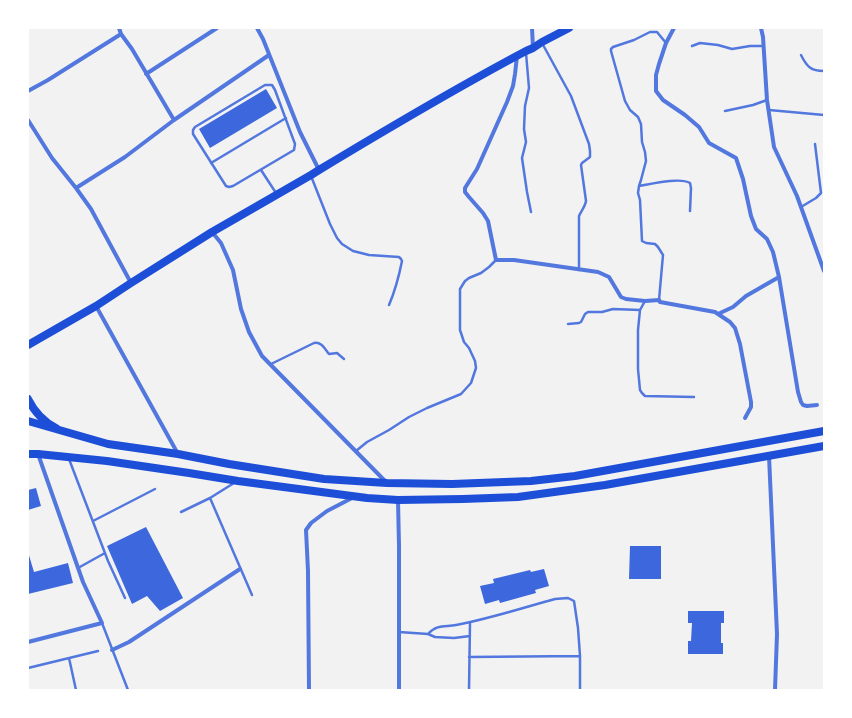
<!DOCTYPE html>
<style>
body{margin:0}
#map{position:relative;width:852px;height:718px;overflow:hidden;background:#f2f2f2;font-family:"Nunito Sans",sans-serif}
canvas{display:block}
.frame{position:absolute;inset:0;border:29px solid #fff;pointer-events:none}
</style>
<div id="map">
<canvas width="852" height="718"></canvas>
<div class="frame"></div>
</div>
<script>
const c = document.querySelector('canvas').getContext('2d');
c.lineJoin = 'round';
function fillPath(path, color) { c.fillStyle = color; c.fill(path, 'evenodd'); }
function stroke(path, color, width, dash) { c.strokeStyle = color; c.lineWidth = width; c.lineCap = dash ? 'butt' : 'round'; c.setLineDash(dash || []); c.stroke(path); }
fillPath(new Path2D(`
 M266,89L277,108L210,148L199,129Z
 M36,488L41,506L28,510V490Z
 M146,527L183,598L160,611L147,596L132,604L107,546Z
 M630,546H661V579H629Z
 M28,552L34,572L68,563L73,583L28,594Z
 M544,569L549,586L535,590L536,593L500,603L499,600L485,604L480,586L494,583L493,579L530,570L531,572Z
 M688,611H724V623H721V643H723V654H688V641H691L692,623H688Z`), '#3d67dc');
stroke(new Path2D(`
 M542,43L571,96L589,144L590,151V157L582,163L581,165L586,201C585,207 581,211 579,216V270
 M692,46L700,43L718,45L732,49L750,46H763
 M526,53L529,88L525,106L524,129L526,142L522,158L527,192L531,212
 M801,55C807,67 811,71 824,71
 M265,85H272L275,90L295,144L294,150L233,186L229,187L226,186L193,134V130L195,127Z
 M769,110L824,115
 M725,111L753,105L767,100
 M211,163L286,118
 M261,170L276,193
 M311,176L330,224L337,238L342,244L353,251L369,255L399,257L401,259L402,261C399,276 395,291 389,305
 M639,186C651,184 680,177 690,183L691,188L690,211
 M801,207L816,198L821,193L815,144
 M659,300L663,255L658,247L655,244L646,243L642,241L640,200L638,193L639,186L641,180L646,161L645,152L642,142L641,124L638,117L630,110L625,101L611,51V49L613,47L634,40L650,32H657L666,43
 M645,301L640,310L638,330V369L640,390L642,393L645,396L694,397
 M568,324L579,323L581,322L585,314L588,312H602L613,309L640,310
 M271,364L314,343C321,341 325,349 329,354L337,353L344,359
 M356,451L367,442L389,430L409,417L427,408L461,394L471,383L476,368L475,361L469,348L464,342L460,330V289L465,281L469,278L481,273L489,267L496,260
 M69,459L108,561L125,598
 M210,498L252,595
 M181,512L210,498L234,483
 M93,521L155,489
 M78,568L105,553
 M102,623L128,690
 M399,632L428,634L435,637L454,638L470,636
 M428,634C437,624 445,627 456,625C489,619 522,608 555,599L568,598L574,601L578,628L580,656V690
 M469,657L580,656
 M69,658L76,690
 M28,668L98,651
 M469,690L470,623`), '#5277de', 2.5);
stroke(new Path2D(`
 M119,28L121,34L132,49L174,120
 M257,28L263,39L300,132L319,170
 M532,28L533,48
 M674,28L666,43L659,64L656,75V91L663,100L685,115L699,127L709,143L736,158L743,179L751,216L756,229L767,239L773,252L779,277L798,392L801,402L803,405L807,406L817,405
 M761,28L763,37L767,100L774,147L797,196L824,271
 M517,56L515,74L513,86L507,102L477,169L465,188V192L469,197L483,213L488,221L496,260H514L598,272L609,277L621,297L626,299L645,301L659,300L660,302L715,312L730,322L735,328L740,344L751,402V407L745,418
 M146,74L217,28
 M28,91L48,80L121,34
 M28,120L52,158L76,188L91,209L131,283
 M76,188L125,157L174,120L269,55
 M212,232L221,243L233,270L241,309L249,332L262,356L386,482
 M96,306L178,454
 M718,314L733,307L746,296L779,277
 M769,456L777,634L775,690
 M398,500L399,546V690
 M28,642L102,623L83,582L38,454
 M112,650L129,642L240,569
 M309,690L308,571L306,530L311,523L327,511L354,497`), '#5277de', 4);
stroke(new Path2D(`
 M28,345L96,306L131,283L212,232L311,175L319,170C387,129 456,88 526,51L533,48L542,42L569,28
 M28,399C34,411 44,422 56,428`), '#1d4ed8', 8);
stroke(new Path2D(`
 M28,421L108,444L178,454L229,464L324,479L387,483L452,484L531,481L575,476L824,431
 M28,454H38L107,461L189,473L238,481L367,498L398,500L463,499L518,497L605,485L824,446`), '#1d4ed8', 8);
</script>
